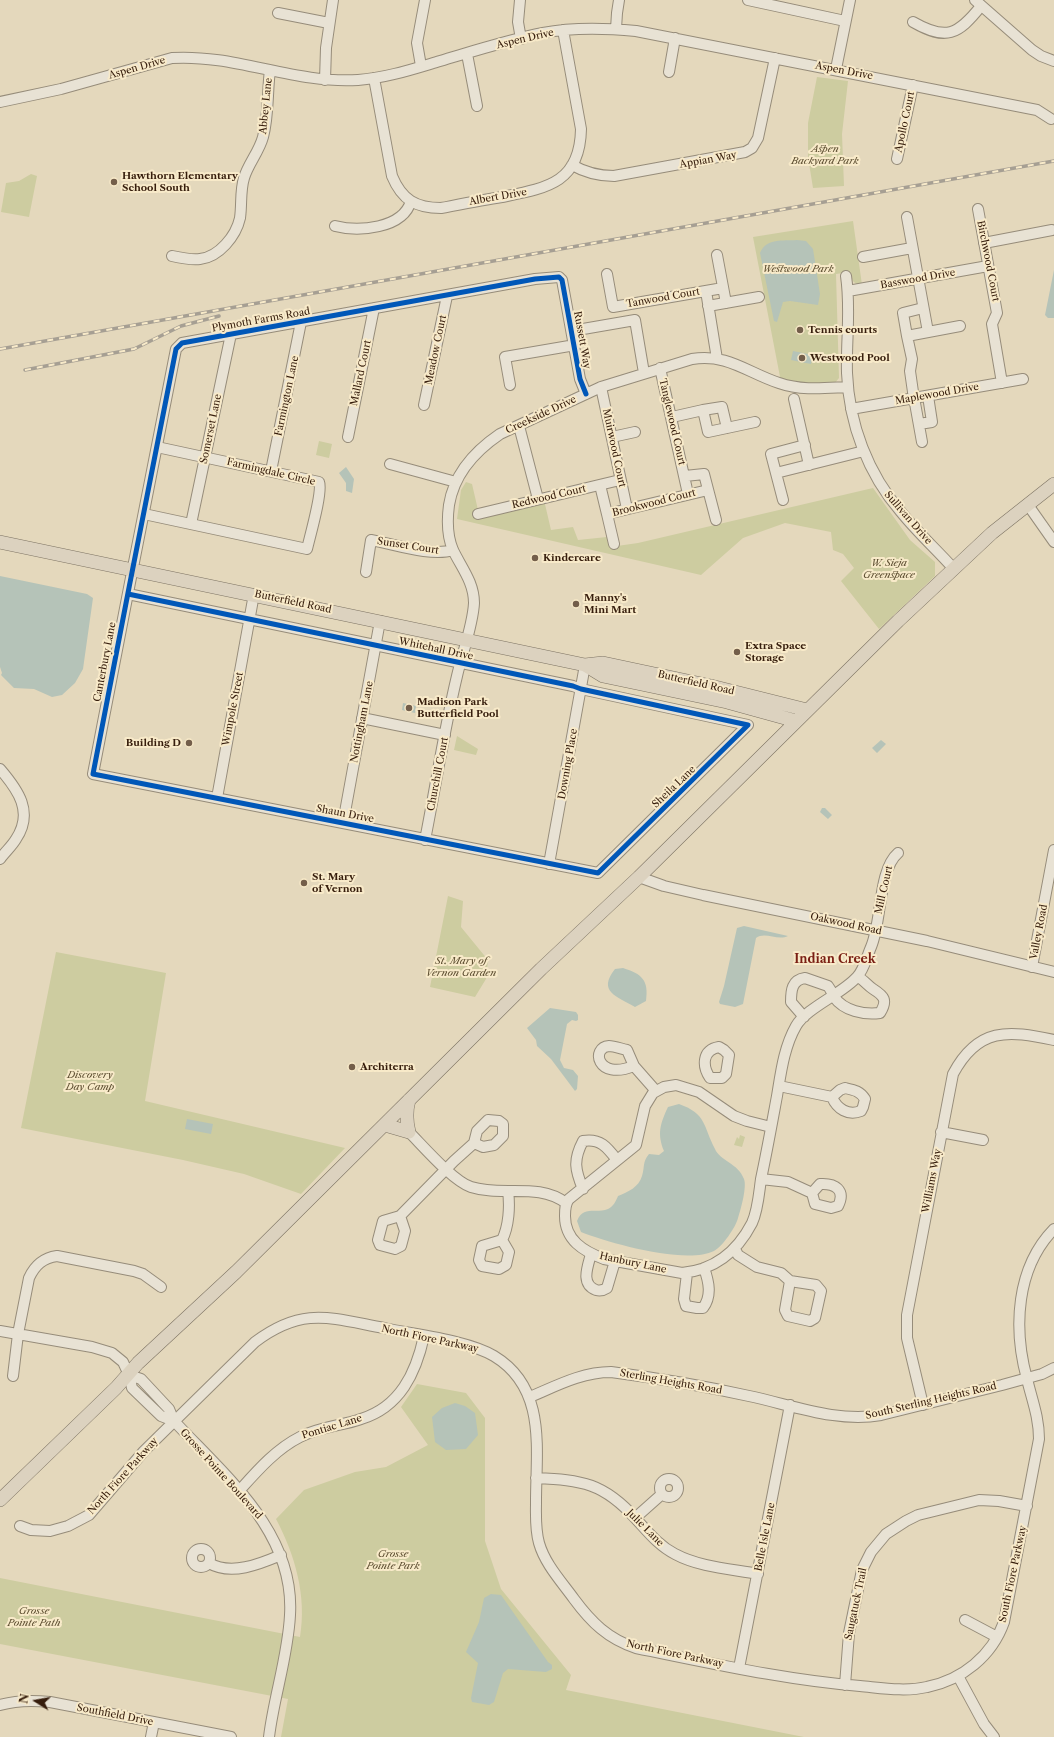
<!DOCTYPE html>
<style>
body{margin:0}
#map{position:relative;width:1054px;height:1737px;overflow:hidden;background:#e4d8bc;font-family:"Libre Caslon Text",serif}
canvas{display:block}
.north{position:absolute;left:16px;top:1681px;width:40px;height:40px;-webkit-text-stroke:3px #f8eac9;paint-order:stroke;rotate:281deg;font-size:11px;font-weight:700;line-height:16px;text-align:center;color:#361d0c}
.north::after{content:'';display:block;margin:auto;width:14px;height:18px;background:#361d0c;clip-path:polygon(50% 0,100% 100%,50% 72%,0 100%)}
</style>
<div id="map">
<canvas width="1054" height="1737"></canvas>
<div class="north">N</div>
</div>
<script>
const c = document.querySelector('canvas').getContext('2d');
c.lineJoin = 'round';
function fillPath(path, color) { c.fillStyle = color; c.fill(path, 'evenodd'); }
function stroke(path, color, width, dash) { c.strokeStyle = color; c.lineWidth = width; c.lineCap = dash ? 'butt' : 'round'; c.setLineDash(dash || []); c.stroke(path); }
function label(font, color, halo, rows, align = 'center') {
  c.font = font + ' "Libre Caslon Text",serif'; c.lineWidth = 4; c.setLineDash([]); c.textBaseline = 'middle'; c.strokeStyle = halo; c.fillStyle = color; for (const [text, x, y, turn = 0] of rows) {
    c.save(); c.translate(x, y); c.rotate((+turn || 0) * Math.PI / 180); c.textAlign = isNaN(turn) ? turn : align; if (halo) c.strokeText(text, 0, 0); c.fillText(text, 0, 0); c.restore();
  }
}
fillPath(new Path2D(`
 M817,77L848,81L842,134L844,186L813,188L808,157V123Z
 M31,174L37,176L29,217L1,212L6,183L19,181Z
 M853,221L862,285C853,284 852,281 850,272L836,274L839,378L834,384L812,386L781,382L753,237Z
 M319,441L332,444L329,458L316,455Z
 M466,482L472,484L478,510L544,500L551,530L573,527L578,540L607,537L610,547L638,543L873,488L910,540L935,562V576L879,629L841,581L854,568L843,554L833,550L831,532L785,523L743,538L701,575L457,519L461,490Z
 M457,736L478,749L476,755L454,750Z
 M448,896L463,901L461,927L488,960L486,979L475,997L430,987Z
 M56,952L166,973L145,1101L345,1148L301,1194L244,1174L183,1160L21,1128Z
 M740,1135L745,1137L742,1147L734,1145L737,1137L739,1139Z
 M417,1384L466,1393L485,1418V1541L501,1589L571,1675L566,1690L804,1737H281L288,1699L0,1644V1578L300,1637C307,1596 295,1555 276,1519L304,1490L355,1472L386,1467L428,1445L401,1407Z`), '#cdcca0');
fillPath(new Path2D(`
 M797,240L806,241L813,249L820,294L818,305L790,301L783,302L777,322L774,321L760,253C766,238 783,241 797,240Z
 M1054,270V318H1048L1045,315Z
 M793,351L813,355L811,364L791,360Z
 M346,467L354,479L352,493L346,491V483L339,473Z
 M0,576L87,594L93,598L83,669L75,683L62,695L52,697L34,689L14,688L1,675L2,673L0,667Z
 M403,703L416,706L415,713L402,710Z
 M881,740L886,744L877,753L872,748Z
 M822,808H825L832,815L828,819L820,812Z
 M744,926L788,936C777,941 765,931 756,938L743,1004L735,1007L720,1004L719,1002L724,986L737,928Z
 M623,968C642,974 649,980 646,1001L635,1007C617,996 597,992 615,969Z
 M550,1008L576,1012L578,1015V1020L576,1021L572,1020L567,1024L560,1060L564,1068L573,1070L578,1076L577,1089L575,1091L551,1059L537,1046L536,1040L527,1028Z
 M679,1104C707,1114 703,1126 715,1149C720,1161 738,1163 744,1179C747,1187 741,1209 738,1218C736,1227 722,1247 714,1251C686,1265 609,1243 581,1232L577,1221C583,1205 596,1214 608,1209C613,1207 616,1201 618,1196C628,1192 639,1187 642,1176C645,1166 642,1163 649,1154L659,1155L664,1151C657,1134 660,1124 668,1107Z
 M187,1119L213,1124L211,1134L185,1129Z
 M455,1403L465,1406L475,1413L478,1435L466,1449L446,1450L435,1442L432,1417L442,1408Z
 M491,1594L501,1595L548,1662L552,1665V1669L546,1672L508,1669L503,1673L494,1702L489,1705L472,1702L471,1698L478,1663L466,1652L479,1622L484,1598Z`), '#b5c3b8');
const minor = new Path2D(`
 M520,0L518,22L521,39
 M748,0L845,21
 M975,0L1032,50L1041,56L1054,61
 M278,13L329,23
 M913,22C946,41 958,35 981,6
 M616,29L617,13L619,0
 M467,54L477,106
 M421,66L417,43L425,0
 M836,69L850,0
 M669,72L675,38
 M374,78L392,176C402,200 416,208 441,208C462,204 482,200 502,197C547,188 580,183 581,129L563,30
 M325,80L326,48L333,0
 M0,102L61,89L172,58C235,54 294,84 358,80C386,78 413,69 440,61C474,51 508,40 543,33C573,27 605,28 636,31L1037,110L1051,119
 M897,159L913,85
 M572,165C586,173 598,176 614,176L745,152L752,148L758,138L775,58
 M978,209L997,313L992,324L1002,383
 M907,217L928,332
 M335,226C358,232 403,229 411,201
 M984,243L1052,230
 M717,255L726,303
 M172,256C181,258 191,260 200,259C219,257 236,236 240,218C242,204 240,191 244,178C248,164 259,152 263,137C269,115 267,92 270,70
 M863,257L912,248
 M607,274L613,307L723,288
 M846,276C851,309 846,340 847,373C849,424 868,474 901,512C917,532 936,549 953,568
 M706,291L717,359
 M848,291L988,266
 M708,306L759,297
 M583,329L635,320L644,373
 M907,336L903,313L923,308
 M660,368L688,494
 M510,385L505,357L575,345
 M601,387L627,509
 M794,399L809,465
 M424,405L447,296
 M851,409L1023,379
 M703,410L722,407L727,428
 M672,417L703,410L708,432L755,422
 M919,424L932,422L928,396
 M519,426L538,499
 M348,437L374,308
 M612,437L635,432
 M922,442L913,392L910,371L912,359L907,336L960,326
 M390,464L456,482
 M271,471L301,322
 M776,473L864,451
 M685,476L704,474L716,520
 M600,485L607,514
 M783,500L771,454L805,445
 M1028,505L1054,542
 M144,514L307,549C310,536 323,491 319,482L157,447
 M478,514L620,480
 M191,524L231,334
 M614,544L607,514L708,490
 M366,572L371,540C394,544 431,557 453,550
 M128,594L573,686L581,689L748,725L598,873L93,774C120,632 148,491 176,349L182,343L535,279L559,277L562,280L580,379L586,394
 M362,718L445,735
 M0,769C18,790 34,812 16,839C12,846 5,852 0,859
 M217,798L254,594
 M343,823L380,621
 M425,840C436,785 444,730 457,676C462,654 473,625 474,603C474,582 461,567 453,550C447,536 447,520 449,505C454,474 475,451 500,434L601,387L692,359C727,353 748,373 779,383C802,391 825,388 848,387
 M549,864L585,665
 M639,877L664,886L703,895L927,941L1054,972
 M1032,967L1054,850
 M804,1017L791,1002C791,990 792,980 805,978L828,986C831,990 832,993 834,997C844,1011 864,1015 880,1013C888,1000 884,996 873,989C867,985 864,980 858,977
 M719,1047L724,1050L729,1055L726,1074L722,1078H710C702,1066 702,1050 719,1047Z
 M634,1066C596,1081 591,1047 609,1046C614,1046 622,1049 627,1050L634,1066L656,1091
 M779,1086L832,1097
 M845,1088C854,1090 860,1091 865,1099L863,1107L861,1111C848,1116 837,1109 832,1097L840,1090Z
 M771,1127L747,1121L734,1116L699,1092L676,1085L664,1087L653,1093L645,1106L636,1145L569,1199C565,1204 565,1210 565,1216C565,1240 583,1251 604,1259L682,1273C714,1270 737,1252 752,1223C758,1210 759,1193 761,1179C767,1151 772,1123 777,1096C781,1072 784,1047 796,1026C806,1008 842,994 857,977C864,970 867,956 871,947C882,922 878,870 898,853
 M409,1132C423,1146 453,1181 471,1187C502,1197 538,1182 566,1203
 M941,1132L983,1140
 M761,1179L788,1182L812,1193
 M820,1184C835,1183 846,1190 838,1206L831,1208L815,1204L812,1193Z
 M583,1189C575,1170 573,1160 583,1141C600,1138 607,1147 617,1160
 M400,1216L405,1231L401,1246L395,1249L380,1245L378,1240L383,1221L400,1216L454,1161L474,1143L477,1131L488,1120L499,1121L503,1124V1136L494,1145L483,1147L474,1143
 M502,1240L509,1252L506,1265L499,1269L482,1266L479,1260L482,1246L502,1240C509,1226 510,1206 508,1191
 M735,1249L738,1255L757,1267L781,1273L790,1281L816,1285L821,1291L815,1318L810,1321L788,1316L785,1310L790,1281
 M591,1254C588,1266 580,1284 596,1290C600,1291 604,1290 607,1288L615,1261
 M687,1273L684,1299L686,1306L697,1308H703C712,1296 709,1282 704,1268
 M0,1331L92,1347L112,1353L123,1362L129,1375L132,1388L161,1416L174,1421
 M129,1375L141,1379L169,1409L174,1421C225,1476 295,1532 290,1615C288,1656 274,1696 269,1737
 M13,1376L18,1334L29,1278C35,1265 43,1258 57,1256L134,1271L143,1274L161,1287
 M530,1397C556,1386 582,1372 611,1372C657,1378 704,1386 749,1396C792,1405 837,1423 881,1415L1002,1385L1042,1374L1054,1368
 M923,1405L907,1338V1315L953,1074C978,1027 1008,1030 1054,1040
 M536,1478C582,1480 604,1483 636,1519C648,1532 659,1546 675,1554C699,1567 731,1569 758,1574
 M660 1488a9 9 0 1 1 18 0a9 9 0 1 1-18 0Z
 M239,1491C257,1471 276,1449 300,1437C319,1427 341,1426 361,1419C400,1407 416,1373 424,1336
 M635,1518L662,1494
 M20,1526L31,1530L50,1531L68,1526L89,1515L144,1451L255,1342C303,1306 330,1318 384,1328C416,1335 467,1340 494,1356C547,1388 536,1449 536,1501C536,1515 535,1529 539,1543C545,1564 561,1581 574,1599C591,1622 608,1639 636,1648C711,1663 785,1680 860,1686C882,1688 905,1692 927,1687C962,1680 992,1656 1004,1622L1039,1439C1039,1417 1032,1400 1027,1379C1013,1328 1016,1268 1054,1229
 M192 1558a9 9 0 1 1 18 0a9 9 0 1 1-18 0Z
 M209,1563C231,1576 260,1564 281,1555
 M965,1620L997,1637
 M739,1668L790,1405
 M958,1676L984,1724L994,1737
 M845,1685L849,1633L862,1570L871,1552L886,1534L906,1521L918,1515L979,1500L999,1501L1027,1506
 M0,1705C17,1700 32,1700 50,1702L231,1737
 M151,1737L154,1722`);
const major = new Path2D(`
 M0,542L585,665L603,663L711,686L807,710
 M585,665L603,676L727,702L796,721
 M385,1125L409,1132C406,1120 406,1111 409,1100
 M0,1500L116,1388L138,1363L236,1272L541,969L639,877L898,621L992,533L1054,484`);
stroke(minor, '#968c7a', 12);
stroke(major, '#7d7363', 14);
stroke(minor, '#e8e2d4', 10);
stroke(major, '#dcd2bf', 13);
const rail = new Path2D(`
 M0,349L1054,161
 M25,370L134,349L181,326L219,316`);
stroke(rail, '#a69f93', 3.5);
stroke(rail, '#f8eac9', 2, [6]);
stroke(new Path2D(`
 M128,594L573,686L581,689L748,725L598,873L93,774C120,632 148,491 176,349L182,343L535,279L559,277L562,280L580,379L586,394`), '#0057b8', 5);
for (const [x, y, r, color] of [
 [114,182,4,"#735e4a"],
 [800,330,4,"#735e4a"],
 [802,358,4,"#735e4a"],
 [535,558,4,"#735e4a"],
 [576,604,4,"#735e4a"],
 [737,652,4,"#735e4a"],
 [409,708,4,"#735e4a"],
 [189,743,4,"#735e4a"],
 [304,883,4,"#735e4a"],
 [352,1067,4,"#735e4a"]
]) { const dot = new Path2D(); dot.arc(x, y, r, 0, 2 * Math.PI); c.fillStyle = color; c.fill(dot); stroke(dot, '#f8eac9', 1.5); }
label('10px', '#361d0c', '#f8eac9', [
 ["Aspen Drive",525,39,-13],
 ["Aspen Drive",137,68,-16],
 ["Aspen Drive",844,71,11],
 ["Abbey Lane",266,106,-84],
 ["Apollo Court",905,122,-78],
 ["Appian Way",708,160,-10],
 ["Albert Drive",498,197,-10],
 ["Birchwood Court",988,261,79],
 ["Basswood Drive",918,279,-10],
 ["Tanwood Court",663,298,-10],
 ["Plymoth Farms Road",261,320,-10],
 ["Russett Way",582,340,80],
 ["Meadow Court",436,350,-78],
 ["Mallard Court",361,373,-78],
 ["Maplewood Drive",937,394,-10],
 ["Farmington Lane",287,396,-78],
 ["Creekside Drive",541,415,-25],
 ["Tanglewood Court",672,422,77],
 ["Somerset Lane",211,429,-78],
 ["Muirwood Court",614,448,78],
 ["Farmingdale Circle",271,472,13],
 ["Redwood Court",549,497,-13],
 ["Brookwood Court",654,503,-14],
 ["Sullivan Drive",908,518,49],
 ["Sunset Court",408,546,9],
 ["Butterfield Road",293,602,12],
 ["Whitehall Drive",436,649,12],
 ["Canterbury Lane",105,662,-79],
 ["Butterfield Road",696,683,13],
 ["Wimpole Street",233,709,-79],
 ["Nottingham Lane",362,722,-79],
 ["Downing Place",568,764,-80],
 ["Churchill Court",438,774,-79],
 ["Sheila Lane",674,787,-44],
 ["Shaun Drive",345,814,11],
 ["Mill Court",884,890,-77],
 ["Oakwood Road",846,924,12],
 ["Valley Road",1039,932,-79],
 ["Williams Way",932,1181,-79],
 ["Hanbury Lane",633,1263,12],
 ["North Fiore Parkway",430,1339,12],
 ["Sterling Heights Road",671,1382,10],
 ["South Sterling Heights Road",931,1401,-13],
 ["Pontiac Lane",332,1427,-17],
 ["Grosse Pointe Boulevard",221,1474,48],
 ["North Fiore Parkway",123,1476,-48],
 ["Julie Lane",645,1528,45],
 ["Belle Isle Lane",765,1537,-79],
 ["South Fiore Parkway",1013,1574,-78],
 ["Saugatuck Trail",856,1604,-78],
 ["North Fiore Parkway",675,1654,12],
 ["Southfield Drive",115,1715,11]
]);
label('italic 10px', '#5e4f32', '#f8eac9', [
 ["Aspen",825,149],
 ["Backyard Park",825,161],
 ["Westwood Park",798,269],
 ["W. Sieja",889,563],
 ["Greenspace",889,575],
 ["St. Mary of",461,961],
 ["Vernon Garden",461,973],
 ["Discovery",90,1075],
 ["Day Camp",90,1087],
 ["Grosse",393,1554],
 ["Pointe Park",393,1566],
 ["Grosse",34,1611],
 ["Pointe Path",34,1623]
]);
label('bold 10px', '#361d0c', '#f8eac9', [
 ["Hawthorn Elementary",122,176],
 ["School South",122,188],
 ["Tennis courts",808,330],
 ["Westwood Pool",810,358],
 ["Kindercare",543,558],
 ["Manny's",584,598],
 ["Mini Mart",584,610],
 ["Extra Space",745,646],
 ["Storage",745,658],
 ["Madison Park",417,702],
 ["Butterfield Pool",417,714],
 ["Building D",181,743,"right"],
 ["St. Mary",312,877],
 ["of Vernon",312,889],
 ["Architerra",360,1067]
], 'left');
label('bold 12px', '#7a1f14', '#f8eac9', [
 ["Indian Creek",835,960]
]);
</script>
